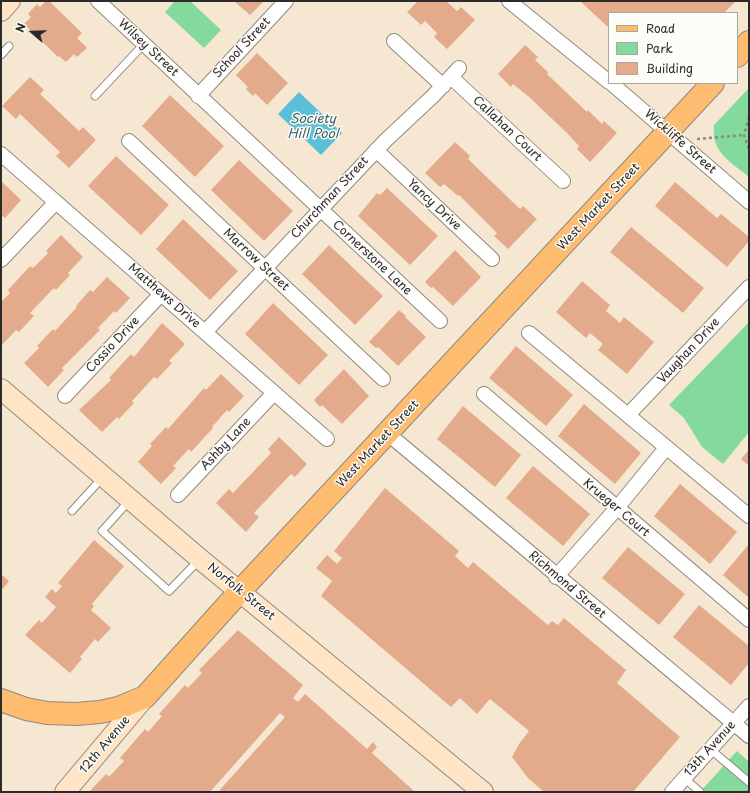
<!DOCTYPE html>
<style>
body{margin:0}
#map{position:relative;width:750px;height:793px;overflow:hidden;background:#f5e7d1;font-family:"Playpen Sans",sans-serif}
canvas{display:block}
.frame{position:absolute;inset:0;border:2px solid #2b2b2b;pointer-events:none}
.legend{position:absolute;left:608px;top:12px;width:130px;height:72px;box-sizing:border-box;background:#fdfcf7;border:1px solid #a9a8a5;margin:0;padding:5px 7px;list-style:none;font-size:12px;color:#2b2b2b}
.legend li{display:flex;align-items:center;gap:8px;height:20px}
.legend b{width:20px;border:1px solid #a9a8a5}
.north{position:absolute;left:12px;top:12px;width:40px;height:40px;-webkit-text-stroke:3px #fdfcf7;paint-order:stroke;rotate:290deg;font-size:11px;font-weight:700;line-height:16px;text-align:center;color:#2b2b2b}
.north::after{content:'';display:block;margin:auto;width:14px;height:18px;background:#2b2b2b;clip-path:polygon(50% 0,100% 100%,50% 72%,0 100%)}
</style>
<div id="map">
<canvas width="750" height="793"></canvas>
<div class="frame"></div>
<ul class="legend">
<li><b style="height:5px;background:#febc70"></b>Road</li>
<li><b style="height:11px;background:#84d99c"></b>Park</li>
<li><b style="height:11px;background:#e4aa8c"></b>Building</li>
</ul>
<div class="north">N</div>
</div>
<script>
const c = document.querySelector('canvas').getContext('2d');
c.lineJoin = 'round';
function fillPath(path, color) { c.fillStyle = color; c.fill(path, 'evenodd'); }
function stroke(path, color, width, dash) { c.strokeStyle = color; c.lineWidth = width; c.lineCap = dash ? 'butt' : 'round'; c.setLineDash(dash || []); c.stroke(path); }
function label(font, color, halo, rows, align = 'center') {
  c.font = font + ' "Playpen Sans",sans-serif'; c.lineWidth = 3; c.setLineDash([]); c.textBaseline = 'middle'; c.strokeStyle = halo; c.fillStyle = color; for (const [text, x, y, turn = 0] of rows) {
    c.save(); c.translate(x, y); c.rotate((+turn || 0) * Math.PI / 180); c.textAlign = isNaN(turn) ? turn : align; if (halo) c.strokeText(text, 0, 0); c.fillText(text, 0, 0); c.restore();
  }
}
fillPath(new Path2D(`
 M175,1H190L221,30L204,48L165,12Z
 M749,88V177C730,161 711,153 714,125Z
 M749,322V432L723,464L702,447L684,418L669,405Z
 M737,751L749,762V792H700Z`), '#84d99c');
fillPath(new Path2D(`
 M299,92L342,133L321,155L278,114Z`), '#5abfd7');
fillPath(new Path2D(`
 M46,1H49L82,33L77,38L87,48L77,57L74,54L66,62L59,56L58,57L24,24L31,17L28,14L37,4L40,7Z
 M234,1H264L250,15Z
 M418,1H446L457,11L461,7L475,20L447,49L434,37L437,33L425,21L421,25L407,12Z
 M580,1H736L724,13H609V28Z
 M525,45L538,57L535,60L548,72L547,74L587,112L588,110L602,124L604,121L617,133L590,162L577,149L579,146L567,133L528,96L513,84L511,87L498,74Z
 M257,53L288,83L267,105L255,93L253,96L246,89L248,87L236,75Z
 M30,77L44,90L40,94L79,131L83,127L96,140L69,168L56,156L60,152L20,114L16,119L2,106Z
 M170,95L224,146L195,177L142,126Z
 M455,142L470,156L468,159L520,209L523,206L537,219L508,249L494,236L497,233L459,195L458,196L444,184L440,187L425,173Z
 M116,156L169,205L141,235L88,186Z
 M239,160L293,211L264,241L211,190Z
 M1,181L21,200L5,218L1,215Z
 M675,182L717,218L721,214L749,237V241L727,267L655,206Z
 M387,188L438,236L410,265L358,216L377,193L380,195Z
 M183,219L238,271L210,300L156,249Z
 M631,227L704,288L683,313L610,252Z
 M61,235L83,257L68,273L70,275L56,290L54,288L30,313L34,316L19,332L16,330L1,346V302L10,293L8,290L30,266L33,268L48,253L46,251Z
 M329,245L383,296L355,325L302,274Z
 M455,250L481,277L453,306L433,287L431,288L425,282Z
 M107,277L130,298L116,313L114,311L98,328L100,330L62,368L64,370L48,387L24,363L39,348L37,346L53,329L55,331L77,307L76,306L90,290L93,292Z
 M582,281L610,305L606,311L620,323L624,317L654,342L627,374L598,350L603,344L590,333L586,338L556,312Z
 M273,303L328,355L299,385L245,334Z
 M399,310L406,316L405,317L426,337L398,366L378,347L376,348L369,342Z
 M162,323L185,344L169,361L172,363L157,379L154,377L132,401L134,403L119,419L117,417L102,432L79,410L111,380L109,378L131,354L134,357Z
 M516,346L573,395L546,426L489,378Z
 M344,369L369,396L342,424L322,405L320,407L314,400Z
 M221,374L244,396L229,412L227,410L212,427L213,428L191,452L189,449L173,466L176,468L161,484L138,462L152,446L150,444L166,427L168,429L204,388L206,390Z
 M584,404L641,453L615,484L558,436Z
 M463,406L521,455L495,487L437,439Z
 M279,437L307,464L295,477L291,474L254,513L259,517L246,532L216,503L229,489L233,493L271,453L268,449Z
 M749,450V466L741,459Z
 M533,466L590,514L563,546L506,498Z
 M680,484L737,532L710,564L654,516Z
 M385,488L459,551L455,556L468,568L473,562L548,625L552,621L558,625L564,618L626,670L617,683L680,737L633,792H544L528,778L512,757L519,744L529,731L490,699L477,714L460,698L451,707L321,596L332,581L316,568L327,555L337,564L342,558L334,551Z
 M94,540L124,566L92,604L94,606L91,610L111,628L98,642L95,639L80,657L82,659L70,673L25,635L39,620L42,623L56,607L45,597L52,589L56,593L62,586L58,583Z
 M749,544V598L723,575Z
 M628,547L685,594L659,625L602,578Z
 M1,574L9,581L3,589L1,587Z
 M699,605L749,646V663L731,685L673,637Z
 M238,630L303,685L293,698L298,702L305,694L367,749L373,742L377,747L372,753L415,792H218L285,717L280,713L210,792H89L106,774L109,777L124,761L120,758L145,729L148,732L162,716L159,714L185,685L188,688L202,673L199,670Z`), '#e4aa8c');
const lane = new Path2D(`
 M1,55L9,46
 M95,96L144,44
 M129,501L102,531L169,591L199,560
 M72,511L103,477
 M710,749L749,782
 M684,778L700,792`);
const street = new Path2D(`
 M98,1L440,321
 M509,1L609,82
 M394,41L443,86
 M451,77L563,181
 M611,83L749,202
 M198,96L286,1
 M129,141L383,379
 M376,150L492,259
 M1,154L327,439
 M1,260L56,202
 M205,332L386,140L433,96L459,68
 M529,333L749,516
 M484,394L749,620
 M65,396L161,294
 M628,415L749,287
 M387,433L749,736
 M178,495L274,393
 M556,577L617,508L666,448
 M672,792L749,706`);
const secondary = new Path2D(`
 M1,11L10,1
 M1,389L200,559L483,792
 M65,792L145,697`);
const primary = new Path2D(`
 M737,56L749,42
 M1,700L26,709L47,713L76,714L100,712L118,708L145,697L241,590L713,83`);
stroke(lane, '#90897e', 9);
stroke(street, '#90897e', 16);
stroke(secondary, '#90897e', 22);
stroke(primary, '#90897e', 24);
stroke(new Path2D(`
 M749,117L744,135L749,150
 M697,139L744,135`), '#90897e', 2.5, [3, 3]);
stroke(lane, '#fff', 7);
stroke(street, '#fff', 14);
stroke(secondary, '#ffe4c6', 20);
stroke(primary, '#febc70', 22);
label('12px', '#2b2b2b', '#fdfcf7', [
 ["Wilsey Street",148,48,43],
 ["School Street",242,48,-47],
 ["Callahan Court",507,129,43],
 ["Wickliffe Street",680,142,41],
 ["Churchman Street",330,198,-47],
 ["Yancy Drive",434,205,43],
 ["West Market Street",599,207,-47],
 ["Cornerstone Lane",372,258,43],
 ["Marrow Street",256,260,43],
 ["Matthews Drive",164,296,41],
 ["Cossio Drive",113,345,-47],
 ["Vaughan Drive",689,351,-47],
 ["Ashby Lane",226,444,-47],
 ["West Market Street",378,444,-47],
 ["Krueger Court",616,508,40],
 ["Richmond Street",567,585,40],
 ["Norfolk Street",241,592,39],
 ["12th Avenue",105,745,-50],
 ["13th Avenue",710,749,-48]
]);
label('italic 13px', '#3b5f67', '#fdfcf7', [
 ["Society",313,119],
 ["Hill Pool",313,134]
]);
</script>
